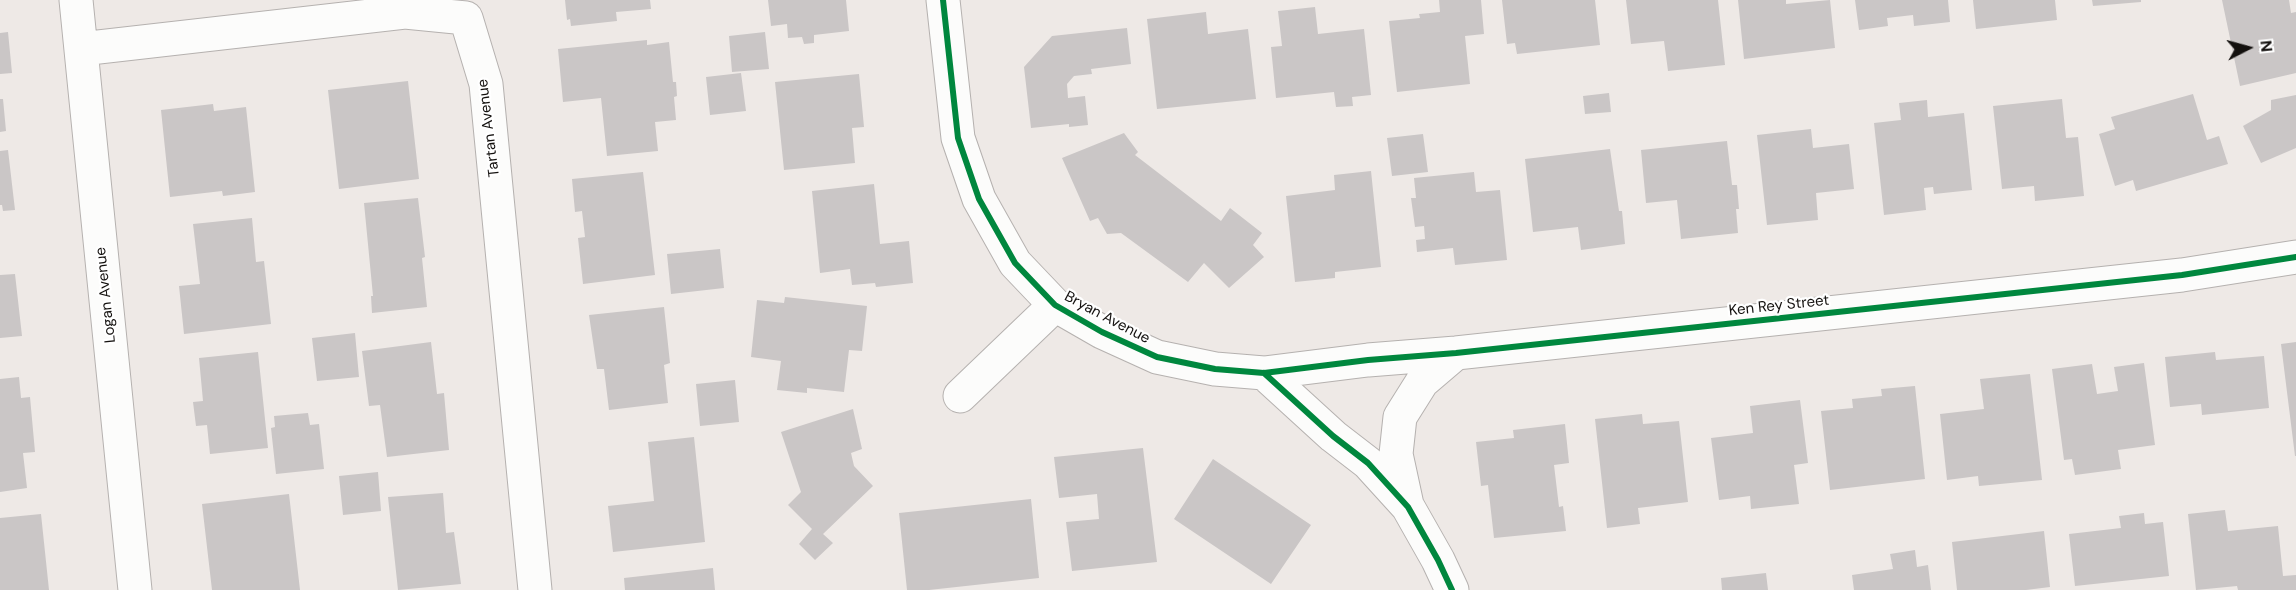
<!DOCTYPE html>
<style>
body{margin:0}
#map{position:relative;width:2296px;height:590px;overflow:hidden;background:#eee9e6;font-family:"DM Sans",sans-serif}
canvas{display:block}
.north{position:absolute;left:2218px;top:18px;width:60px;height:60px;-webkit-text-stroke:4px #fff;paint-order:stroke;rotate:84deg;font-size:16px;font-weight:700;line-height:24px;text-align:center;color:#13100e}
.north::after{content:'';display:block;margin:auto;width:21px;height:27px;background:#13100e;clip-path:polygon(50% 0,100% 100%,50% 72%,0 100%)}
</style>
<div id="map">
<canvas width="2296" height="590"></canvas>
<div class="north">N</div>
</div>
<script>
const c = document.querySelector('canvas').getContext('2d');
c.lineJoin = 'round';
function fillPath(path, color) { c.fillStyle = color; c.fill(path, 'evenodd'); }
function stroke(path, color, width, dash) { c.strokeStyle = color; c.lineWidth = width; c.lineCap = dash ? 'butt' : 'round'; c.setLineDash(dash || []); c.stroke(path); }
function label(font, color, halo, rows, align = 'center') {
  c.font = font + ' "DM Sans",sans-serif'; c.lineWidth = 4.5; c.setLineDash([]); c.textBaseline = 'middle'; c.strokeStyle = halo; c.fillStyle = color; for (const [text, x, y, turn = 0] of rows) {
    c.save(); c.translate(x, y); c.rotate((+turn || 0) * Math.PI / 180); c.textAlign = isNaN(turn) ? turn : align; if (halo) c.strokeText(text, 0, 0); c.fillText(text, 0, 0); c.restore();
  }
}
fillPath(new Path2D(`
 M565,0H650L651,9L616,12L617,21L571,26L570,19L567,20Z
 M768,0H846L849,31L814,35V43L804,44L802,37L788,38L787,24L771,26Z
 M1439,0H1481L1484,34L1465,36L1470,84L1397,92L1389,21L1420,18L1419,14L1440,12Z
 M1502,0H1595L1600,45L1517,54L1515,43L1507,44Z
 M1626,0H1718L1725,65L1668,71L1664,41L1631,44Z
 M1738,0H1786V4L1830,0L1835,48L1744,59Z
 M1855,0H1948L1950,22L1914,26L1913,15L1887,18L1888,26L1859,30Z
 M1973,0H2055L2057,20L1976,29Z
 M2092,0H2141V2L2093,6Z
 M2222,0H2289L2291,13L2296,12V73L2240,86Z
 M1315,7L1318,34L1364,29L1371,95L1352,97L1353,106L1336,107L1334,92L1276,98L1271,47L1282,46L1278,11Z
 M1206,12L1208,34L1248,29L1256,99L1157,109L1147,19Z
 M1127,28L1131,64L1091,69L1092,74L1074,76L1067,84L1068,98L1085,96L1088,125L1069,127V124L1031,128L1024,67L1052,36Z
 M8,32L12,73L0,74V33Z
 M765,32L769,69L732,72L729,36Z
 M647,40V45L669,42L673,82H676L677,96L674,97L676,120L655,122L658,151L607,156L601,98L563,102L558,49Z
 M741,73L746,111L710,115L706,77Z
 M859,74L864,127L852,128L855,163L784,170L775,82Z
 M408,81L419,179L339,189L328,90Z
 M1609,93L1611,112L1585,114L1583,96Z
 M2193,94L2207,140L2219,136L2228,164L2136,191L2133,180L2115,186L2099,134L2115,129L2111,117Z
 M2296,95V148L2261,163L2243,126L2271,110V100Z
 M0,99H3L6,131L0,132Z
 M2062,99L2066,138L2078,137L2084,196L2035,201L2034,186L2002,189L1993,106Z
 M1927,100L1928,117L1964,113L1972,190L1934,194L1933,187L1924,188L1926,210L1884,215L1874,123L1901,120L1899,103Z
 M213,104L214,111L246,107L255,192L223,196L222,191L170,197L161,110Z
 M1811,129L1813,148L1849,144L1854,189L1816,193L1818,220L1767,225L1757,135Z
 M1124,133L1138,152L1135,155L1221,221L1230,208L1262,233L1253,245L1264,257L1229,288L1204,263L1188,282L1121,233L1107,234L1098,218L1090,221L1062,158Z
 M1423,134L1428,172L1392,176L1387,138Z
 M1727,141L1732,185H1737L1739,209H1736L1738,233L1681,239L1677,200L1646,203L1641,150Z
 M1610,149L1619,211H1622L1625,244L1581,250L1578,227L1533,232L1525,159Z
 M8,150L15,210L3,211L2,205H0V151Z
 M1371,171L1381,267L1335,272V278L1295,282L1286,196L1335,190L1334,175Z
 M643,172L655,275L583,284L578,238L585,237L582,211L575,212L572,179Z
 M1474,172L1476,192L1500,190L1507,260L1455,265L1453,248L1417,252L1416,240L1425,239L1424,226L1415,227L1411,198H1416L1414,178Z
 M874,184L880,244L909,241L913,283L876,287L875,283L852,285L850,269L820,273L812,191Z
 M418,198L425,257L422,258L427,307L372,313L371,296H373L364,203Z
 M252,218L256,262L264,261L271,324L184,334L179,286L200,284L193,224Z
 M720,249L724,288L671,294L667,254Z
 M15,274L22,336L0,338V275Z
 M785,297L867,306L862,351L849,350L844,392L807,388V393L777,390L781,361L751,357L757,300L784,303Z
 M664,307L670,363L664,365L668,403L609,410L604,369H597L589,315Z
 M355,333L359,377L317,381L312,338Z
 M431,342L437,394L444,393L449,450L387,457L380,405L369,406L362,351Z
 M2296,342V456H2295L2281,344Z
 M258,352L268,448L210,454L207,425L196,426L193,402L203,401L199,358Z
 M2215,352L2216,360L2264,356L2269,408L2202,415L2201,404L2170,407L2165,357Z
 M2144,363L2155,445L2118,450L2121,469L2075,475L2072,459L2064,460L2052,369L2092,364L2097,394L2118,391L2114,367Z
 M2030,374L2042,480L1979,486L1978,476L1947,480L1940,414L1984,409L1980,379Z
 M19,377L21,398L30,397L35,452L23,453L27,488L0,492V379Z
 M735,380L739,422L700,426L696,384Z
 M1915,386L1925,479L1830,490L1821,411L1853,408L1852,399L1882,396L1881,389Z
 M1800,400L1808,463L1794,465L1799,504L1751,509L1750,496L1719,500L1711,438L1753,433L1750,406Z
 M853,409L862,449L851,453L854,466L873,486L823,534L833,543L815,560L799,544L812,529L788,505L801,492L781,432Z
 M308,413L310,425L319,424L324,469L276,474L271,428L275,427L274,416Z
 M1642,414L1643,424L1679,421L1688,502L1638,508L1640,524L1607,528L1595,419Z
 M1565,424L1569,463L1554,465L1559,507L1563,506L1566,531L1494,538L1488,485L1481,486L1476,442L1514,438L1513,430Z
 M694,437L705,542L613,552L608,506L654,501L648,442Z
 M1143,448L1157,562L1072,571L1066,522L1099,519L1097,494L1059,498L1054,457Z
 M1213,459L1311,525L1271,584L1174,519Z
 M378,472L381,511L343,515L339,476Z
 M443,493L446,533L454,532L461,584L398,590L388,497Z
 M289,494L300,590H212L202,504Z
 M1031,499L1039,578L929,590H907L899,513Z
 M2225,510L2228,531L2278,526L2283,576L2296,575V590H2238L2237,586L2196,590L2188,514Z
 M2144,513L2145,524L2163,522L2169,576L2075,586L2069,534L2121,528L2119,516Z
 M41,514L49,590H0V518Z
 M2044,531L2050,587L2026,590H1957L1952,542Z
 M1915,550L1917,567L1928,565L1931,590H1854L1852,575L1893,569L1890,554Z
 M713,568L715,590H625L624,578Z
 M1766,573L1768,590H1722L1721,578Z`), '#cac6c6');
const minor = new Path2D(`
 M76,0L135,590
 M943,0L958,138L979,199L1015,263L1055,305L1102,332L1157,357L1215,369L1264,373L1368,360L1456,353L2182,275L2296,257
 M81,49L405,12L466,18L486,84L535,590
 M1264,373L1333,436L1368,463L1408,507L1438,560L1452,590
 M960,396L1055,305
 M1407,505L1396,454L1400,417L1422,382L1456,353`);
stroke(minor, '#b5b1af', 35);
stroke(minor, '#fcfcfb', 33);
stroke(new Path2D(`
 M943,0L958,138L979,199L1015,263L1055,305L1102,332L1157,357L1215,369L1264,373L1368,360L1456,353L2182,275L2296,257
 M1264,373L1333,436L1368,463L1408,507L1438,560L1452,590`), '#00873e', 6);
label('15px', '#13100e', '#fff', [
 ["Tartan Avenue",489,128,-97],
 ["Logan Avenue",106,295,-96],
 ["Ken Rey Street",1779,306,-6],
 ["Bryan Avenue",1107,318,28]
]);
</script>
